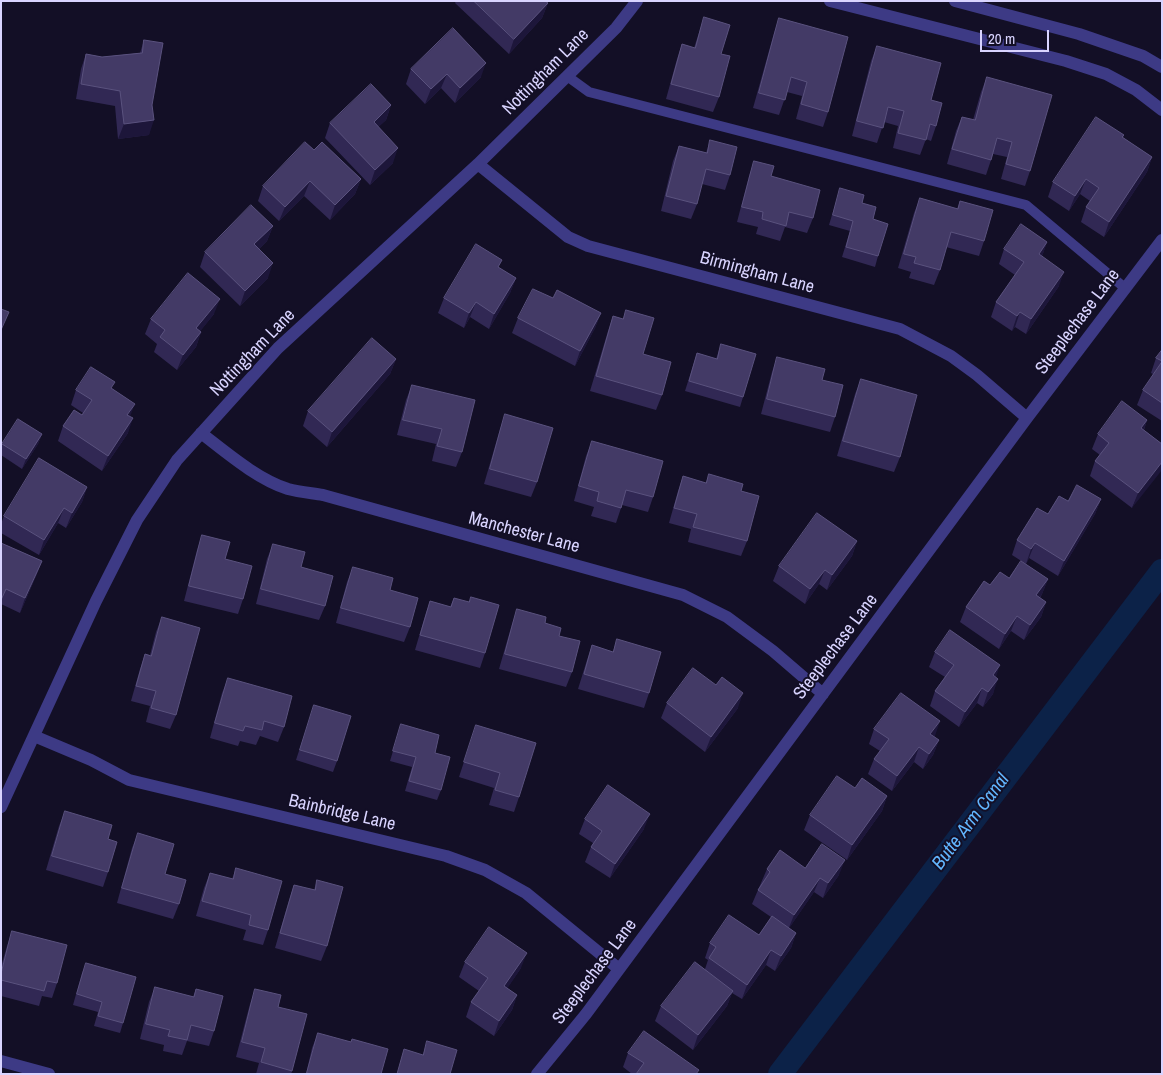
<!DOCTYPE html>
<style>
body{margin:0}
#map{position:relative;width:1163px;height:1075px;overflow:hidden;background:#130f26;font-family:"Archivo Narrow",sans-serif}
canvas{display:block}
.frame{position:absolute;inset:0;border:2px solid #d9d4ff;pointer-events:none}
.scale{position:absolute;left:980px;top:30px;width:69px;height:22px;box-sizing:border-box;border:2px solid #d9d4ff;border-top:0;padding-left:6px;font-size:15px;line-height:18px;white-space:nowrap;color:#d9d4ff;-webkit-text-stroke:4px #130f26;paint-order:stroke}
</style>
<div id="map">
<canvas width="1163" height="1075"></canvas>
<div class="frame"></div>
<div class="scale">20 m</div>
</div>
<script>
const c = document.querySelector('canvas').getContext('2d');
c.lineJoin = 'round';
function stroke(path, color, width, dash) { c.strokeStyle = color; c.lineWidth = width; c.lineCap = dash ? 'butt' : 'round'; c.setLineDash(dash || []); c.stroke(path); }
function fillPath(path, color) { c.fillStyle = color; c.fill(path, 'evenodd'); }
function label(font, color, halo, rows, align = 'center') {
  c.font = font + ' "Archivo Narrow",sans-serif'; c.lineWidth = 4; c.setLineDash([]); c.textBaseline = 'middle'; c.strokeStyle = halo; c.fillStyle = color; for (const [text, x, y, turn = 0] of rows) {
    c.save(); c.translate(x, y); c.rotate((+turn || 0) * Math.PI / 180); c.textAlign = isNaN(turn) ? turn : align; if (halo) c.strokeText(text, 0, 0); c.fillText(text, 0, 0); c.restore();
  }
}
stroke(new Path2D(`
 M780,1074L1162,571`), '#0c2248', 24);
stroke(new Path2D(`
 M567,76L589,92L1026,205L1125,288`), '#3d3a85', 10);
stroke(new Path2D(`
 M830,1L1066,61L1106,74L1136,90L1162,110
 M955,1L1079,34L1143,56L1162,67
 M478,164L568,237L588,246L900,329L951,356L977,375L1027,418
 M201,433C227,453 257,479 288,489C299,492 311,493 323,495L683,595L727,617L773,651L823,694
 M34,736L91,760L129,780L446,856L485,870L526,893L619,969
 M1,807L96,601L137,520L177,460L278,348L478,164L616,28L637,1
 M1,1061L49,1074
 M537,1074L586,1014L1027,418L1162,240`), '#3d3a85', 12);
fillPath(new Path2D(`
 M456,1H545L548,3L542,18L509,54L455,3Z
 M704,17L721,54L719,97L713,112L666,99L677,59L682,44L694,48Z
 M779,18L828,112L823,127L796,119L802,96L787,92L779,115L753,108L774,33Z
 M144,40L152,105L149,135L118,139L115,106L76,99L81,69L86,54L102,57L140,53Z
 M877,46L931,100L936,126L931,141L926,139L920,155L893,148L898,126L884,122L877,143L852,136L871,61Z
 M411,69L481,77L455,103L441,88L425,104L406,84Z
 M987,77L1030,171L1025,186L1001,179L1007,157L993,154L986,175L947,164L956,131L962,117L973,120L981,92Z
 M391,105L386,120L378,127L393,163L370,185L325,138L330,123Z
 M1124,135L1123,138L1152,157L1147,172L1104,237L1081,222L1086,207L1090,201L1080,194L1069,211L1048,197L1053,182Z
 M710,140L730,175L725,190L702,184L697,204L691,219L661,211L673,161L679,146L706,153Z
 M314,150L361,179L355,194L330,220L304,196L279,221L258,201L263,186Z
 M754,161L771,176L813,218L807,233L785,227L780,241L756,234L758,227L737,222L749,176Z
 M840,188L862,203L873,219L878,256L875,267L842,257L850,231L829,225Z
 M920,198L957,209L960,201L984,241L979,256L946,247L940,270L934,285L909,278L911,272L898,268L914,213Z
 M273,226L267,241L259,249L268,278L240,306L200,267L205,252Z
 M1047,242L1042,256L1059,286L1026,334L1015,327L1012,331L991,317L996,302L1015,275L999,264L1004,249Z
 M499,268L516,278L510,293L489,329L470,317L464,328L438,313L444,298Z
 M626,310L643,354L662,395L656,410L590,391L608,331L613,316L623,319Z
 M601,313L595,328L575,366L512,333L518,318Z
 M214,314L200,331L201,332L196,347L177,370L154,352L157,344L145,334L151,319Z
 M721,344L743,397L740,407L685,391L697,353L716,359Z
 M1162,350V421L1137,405L1143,390L1153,374L1151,373L1156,358Z
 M777,357L822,380L835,417L830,432L761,414L772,372Z
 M396,359L390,374L327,447L303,426L308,411Z
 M861,379L900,457L894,472L837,456L855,394Z
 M412,385L462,452L456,467L432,461L436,444L397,435L406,400Z
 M112,389L130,416L128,433L102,471L58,441L63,426L82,415L83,413L71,405L76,390Z
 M505,414L537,482L531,497L484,484L500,429Z
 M1147,420L1144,430L1162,444L1132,508L1090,476L1095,461L1100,455L1092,449L1098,434Z
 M42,434L38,444L22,469L1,455V446L2,444Z
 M592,441L653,497L648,512L622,505L616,523L591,516L594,507L574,501L586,456Z
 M709,474L741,491L747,541L741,556L688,542L691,529L669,523L678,491L683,476L706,483Z
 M87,487L82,502L66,528L58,523L39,555L1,533V524L4,516Z
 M1101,499L1095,514L1058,576L1029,558L1026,564L1012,555L1017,540L1048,514L1068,501Z
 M202,535L225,559L243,599L238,614L184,601L197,550Z
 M857,541L852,556L827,590L819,584L805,604L773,581L779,566Z
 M1,543L42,561L36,576L20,613L1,604Z
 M273,544L301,567L325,606L319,620L256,604L267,559Z
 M353,567L390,590L410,627L404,642L336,623L347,582Z
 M1009,578L1048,579L1042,594L1040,598L1046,602L1041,617L1024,640L1011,631L999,649L960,622L966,607L990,585Z
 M454,598L485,653L480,668L415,650L425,616L430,601L450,607Z
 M517,609L545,623L559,636L572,672L566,687L499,669L512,624Z
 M162,617L176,715L170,729L146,722L150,706L131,701L140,669L145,654L150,655L156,632Z
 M617,639L649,693L644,708L578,689L587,660L592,645L613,652Z
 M935,652L996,677L993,694L983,707L977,703L959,727L930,706L935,691L945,677L929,667Z
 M228,678L284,727L278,742L260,736L256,745L240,741L238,746L210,738L222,693Z
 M716,685L738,708L705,752L661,718L667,703Z
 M314,705L337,761L333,772L296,760Z
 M401,724L435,753L441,790L437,800L405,791L412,767L390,761Z
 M476,725L519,797L514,812L489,805L494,788L459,777Z
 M874,729L935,736L934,737L939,740L933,755L923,769L914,762L892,791L868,774L874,759L880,751L869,744Z
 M855,788L887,796L882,811L847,860L804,830L810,815Z
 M65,811L108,839V872L103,887L46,870L59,826Z
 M585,819L644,829L610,878L585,862L591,847L593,843L579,834Z
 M138,833L165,874L179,904L173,919L117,903L132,848Z
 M236,868L268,930L263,945L243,940L246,930L196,916L204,888L210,873L232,879Z
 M805,868L839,875L823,898L814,892L789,928L796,933L791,948L775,971L766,965L742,999L732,993L727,1006L693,1050L655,1021L661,1006L705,969L708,960L705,958L710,943L759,935L771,917L752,904L767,869Z
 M317,880L327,946L321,961L275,948L289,900L294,885L314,890Z
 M12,931L57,983L52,998L42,996L39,1006L1,996V967L7,946Z
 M465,962L521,968L507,988L517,995L512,1010L494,1036L466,1017L471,1002L479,991L459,977Z
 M86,963L123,1023L120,1033L94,1026L98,1012L73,1005L82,973Z
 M155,987L193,997L196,989L214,1031L209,1046L187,1041L182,1055L163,1051L164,1045L140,1039L149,1002Z
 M255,989L278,1007L292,1071L291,1074H256L259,1063L236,1057L250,1004Z
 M318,1033L381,1074H306L312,1048Z
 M628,1053L697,1074H632L623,1067Z`), '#312854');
fillPath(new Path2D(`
 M548,3L542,18L509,54L514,39Z
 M486,63L481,77L455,103L460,88Z
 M447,74L441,88L425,104L431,89Z
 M391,105L386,120L368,137L374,122Z
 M154,120L149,135L118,139L124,124Z
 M398,148L393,163L370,185L375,170Z
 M1152,157L1147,172L1104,237L1109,222Z
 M361,179L355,194L330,220L335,205Z
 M1086,179L1080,194L1069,211L1075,196Z
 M310,181L304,196L279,221L285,207Z
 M273,226L267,241L249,259L254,244Z
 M1047,242L1042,257L1039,254Z
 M273,263L268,278L240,306L245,291Z
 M1064,272L1059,286L1026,334L1031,319Z
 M516,278L510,293L489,329L494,314Z
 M220,299L214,314L191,343L196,328Z
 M476,302L470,317L464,328L469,313Z
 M1020,312L1015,327L1012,331L1017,316Z
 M601,313L595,328L575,366L580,351Z
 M201,332L196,347L177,370L183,355Z
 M396,359L390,374L327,447L332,432Z
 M135,404L129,419L127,415Z
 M133,418L128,433L102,471L108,456Z
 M1147,420L1142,435L1141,428Z
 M42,434L38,444L22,469L26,459Z
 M1162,462V470L1132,508L1138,493Z
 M87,487L82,502L66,528L72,513Z
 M1101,499L1095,514L1058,576L1064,561Z
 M64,508L58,523L39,555L44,540Z
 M857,541L852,556L827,590L832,575Z
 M1035,543L1029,558L1026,564L1031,549Z
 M42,561L36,576L20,613L25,598Z
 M825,570L819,584L805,604L810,589Z
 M1048,579L1042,594L1031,610L1036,595Z
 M1046,602L1041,617L1024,640L1030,625Z
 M1017,616L1011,631L999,649L1005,634Z
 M1000,665L995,680L993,675Z
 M998,679L993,694L983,707L988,692Z
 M982,688L977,703L959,727L965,712Z
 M743,693L738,708L705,752L711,737Z
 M940,721L935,736L925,749L930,734Z
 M939,740L933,755L923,769L929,754Z
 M919,747L914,762L892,791L897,776Z
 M887,796L882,811L847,860L852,845Z
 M650,814L644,829L610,878L615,864Z
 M845,860L839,875L823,898L828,883Z
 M820,878L814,892L788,930L794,915Z
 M796,933L791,948L775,971L781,956Z
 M771,950L766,965L742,999L747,985Z
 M527,953L521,968L499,1001L504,986Z
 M733,991L727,1006L693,1050L698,1035Z
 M517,995L512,1010L494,1036L499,1021Z`), '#1d163a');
const building = new Path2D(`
 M474,1H545L548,3L514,39Z
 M704,17L730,25L721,54L730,56L719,97L671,84L682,44L695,48Z
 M779,18L848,37L828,112L801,104L807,82L791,77L785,100L759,93Z
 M453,28L486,63L460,88L447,74L431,89L411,69Z
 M144,40L163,43L152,105L154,120L124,124L120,91L81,84L86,54L102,57L142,53Z
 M877,46L941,63L931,100L942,103L936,126L930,124L926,140L898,133L904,111L888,107L883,128L857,121Z
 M987,77L1052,95L1030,171L1006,164L1012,142L997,138L991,160L952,149L962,117L975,120Z
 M371,84L391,105L374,122L398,148L375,170L330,123Z
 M1096,117L1124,135L1122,137L1152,157L1109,222L1086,207L1099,188L1086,179L1075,196L1053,182Z
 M710,140L737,147L730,175L706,169L697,204L666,196L679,146L707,153Z
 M305,142L314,150L322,142L361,179L335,205L310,181L285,207L263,186Z
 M754,161L774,166L771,176L820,190L813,218L789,212L786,226L762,219L763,212L742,207Z
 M840,188L864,195L862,203L876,207L873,219L888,224L878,256L846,247L853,221L833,215Z
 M920,198L958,209L960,201L993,210L984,241L951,232L940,270L914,263L916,257L904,254Z
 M251,205L273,226L254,244L273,263L245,291L205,252Z
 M1021,224L1047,242L1039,254L1064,272L1031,319L1020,312L1017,316L996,302L1024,262L1004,249Z
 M476,244L502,260L498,267L516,278L494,314L476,302L469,313L444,298Z
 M188,273L220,299L196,328L201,332L183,355L160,337L165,330L151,319Z
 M533,289L553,298L557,290L601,313L580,351L518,318Z
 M1,309L9,312L1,330Z
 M626,310L654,318L643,354L671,362L662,395L596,376L613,316L623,319Z
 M372,338L396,359L332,432L308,411Z
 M721,344L756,354L743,397L689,381L697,353L717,359Z
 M1162,350V361L1156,358Z
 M777,357L825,369L822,380L843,385L835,417L767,399Z
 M1162,362V403L1143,390Z
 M91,367L115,382L111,388L135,404L127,415L133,418L108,456L63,426L74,410L82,415L92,400L76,390Z
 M861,379L917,395L900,457L843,441Z
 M412,385L475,400L462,452L437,446L442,429L403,420Z
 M1122,401L1147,420L1141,428L1162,444V462L1138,493L1095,461L1109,443L1098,434Z
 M505,414L553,428L537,482L490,469Z
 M18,419L42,434L26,459L2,444Z
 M592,441L663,461L653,497L626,490L621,508L597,501L599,492L579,486Z
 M39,458L87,487L72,513L64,508L44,540L4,516Z
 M709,474L743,484L741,491L759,496L747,541L693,527L697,514L674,508L683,476L706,483Z
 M1077,485L1101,499L1064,561L1035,543L1031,549L1017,540L1037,508L1048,514L1059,496L1068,501Z
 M817,513L857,541L832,575L825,570L810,589L779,566Z
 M202,535L230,542L225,559L252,566L243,599L189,586Z
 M1,543L42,561L25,598L6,589L1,600Z
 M273,544L305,552L301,567L333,576L325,606L261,589Z
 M1021,561L1048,579L1036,595L1046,602L1030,625L1017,616L1005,634L966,607L984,581L990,585L1000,572L1009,578Z
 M353,567L393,578L390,590L418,598L410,627L341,608Z
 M471,597L499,605L485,653L420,635L430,601L451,607L454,598L469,602Z
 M517,609L546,617L545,623L561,628L559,636L580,641L572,672L505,654Z
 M162,617L200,628L176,715L151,708L156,691L136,686L145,654L151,656Z
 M950,630L1000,665L993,675L998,679L988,692L982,688L965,712L935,691L954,665L935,652Z
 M617,639L661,652L649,693L584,674L592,645L613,652Z
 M693,668L716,685L722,677L743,693L711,737L667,703Z
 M228,678L292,696L284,727L264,721L262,730L245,726L243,731L215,723Z
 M901,693L940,721L930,734L939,740L929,754L919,747L897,776L874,759L889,739L874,729Z
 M314,705L351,716L337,761L300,750Z
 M401,724L439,735L435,753L450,757L441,790L409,781L416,757L393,751Z
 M476,725L536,743L519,797L495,790L500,773L464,762Z
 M837,776L855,788L862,778L887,796L852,845L810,815Z
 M608,785L650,814L615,864L591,847L602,831L585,819Z
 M65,811L112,825L108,839L117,842L108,872L52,856Z
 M138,833L174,844L165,874L186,880L179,904L122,888Z
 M822,844L845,860L828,883L820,878L794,915L758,890L770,872L767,869L780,850L805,868Z
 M236,868L282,881L268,930L249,925L251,915L202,901L210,873L233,879Z
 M317,880L343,887L327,946L280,933L294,885L315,890Z
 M729,915L759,935L772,916L796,933L781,956L771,950L747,985L709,958L716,947L710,943Z
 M489,927L527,953L504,986L517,995L499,1021L471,1002L488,978L465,962Z
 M12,931L67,945L57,983L47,981L44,991L1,980V974Z
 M695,962L733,991L698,1035L661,1006Z
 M86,963L136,977L123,1023L98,1016L102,1002L77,994Z
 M155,987L194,997L196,989L223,996L214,1031L191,1025L187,1040L168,1036L170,1030L146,1024Z
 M255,989L281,995L278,1007L307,1014L292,1071L261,1062L265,1048L242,1042Z
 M644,1031L699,1070L696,1074H636L644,1063L628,1053Z
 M318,1033L351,1042L352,1039L388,1049L381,1074H311L307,1073Z
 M427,1041L457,1050L450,1074H397L404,1049L423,1055Z`);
fillPath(building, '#433a66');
stroke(building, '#5a527e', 1);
label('18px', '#d9d4ff', '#130f26', [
 ["Nottingham Lane",546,72,-45],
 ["Birmingham Lane",757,273,15],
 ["Steeplechase Lane",1078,322,-53],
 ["Nottingham Lane",253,353,-46],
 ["Manchester Lane",524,533,15],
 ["Steeplechase Lane",836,647,-53],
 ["Bainbridge Lane",342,813,13],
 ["Steeplechase Lane",595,972,-53]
]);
label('italic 19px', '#62b6ff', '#130f26', [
 ["Butte Arm Canal",971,822,-53]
]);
</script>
